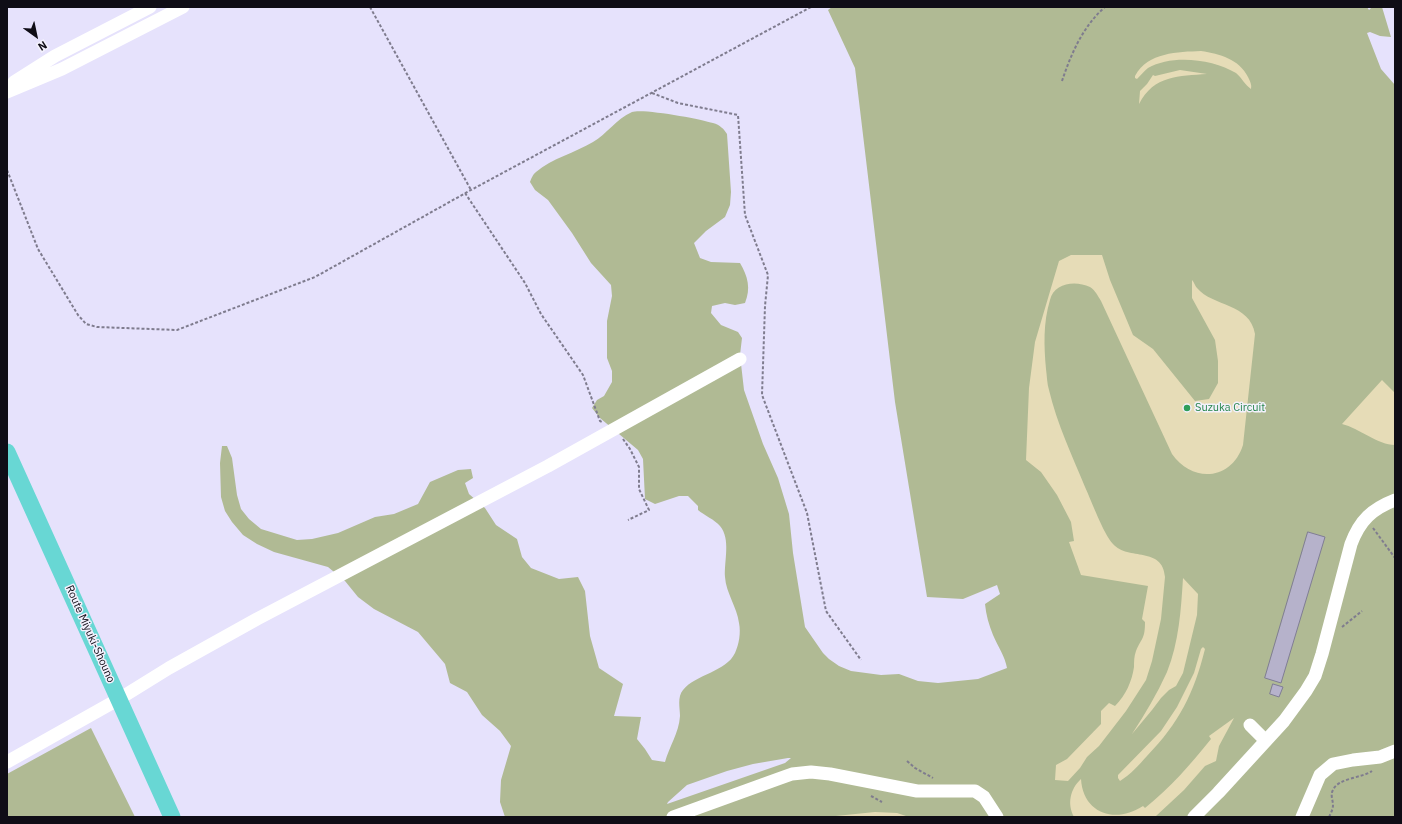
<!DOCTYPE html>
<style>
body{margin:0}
#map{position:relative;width:1402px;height:824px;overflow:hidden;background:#e6e2fc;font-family:"IBM Plex Sans",sans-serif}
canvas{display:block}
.frame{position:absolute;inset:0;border:8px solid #0f0d16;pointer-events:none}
.north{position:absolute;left:16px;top:16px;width:40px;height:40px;-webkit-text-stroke:3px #f3f1fc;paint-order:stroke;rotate:147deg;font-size:11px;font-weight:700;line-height:16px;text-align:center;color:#0f0d16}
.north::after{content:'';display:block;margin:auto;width:14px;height:18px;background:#0f0d16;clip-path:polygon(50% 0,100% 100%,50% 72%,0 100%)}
</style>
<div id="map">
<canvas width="1402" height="824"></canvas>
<div class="frame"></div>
<div class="north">N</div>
</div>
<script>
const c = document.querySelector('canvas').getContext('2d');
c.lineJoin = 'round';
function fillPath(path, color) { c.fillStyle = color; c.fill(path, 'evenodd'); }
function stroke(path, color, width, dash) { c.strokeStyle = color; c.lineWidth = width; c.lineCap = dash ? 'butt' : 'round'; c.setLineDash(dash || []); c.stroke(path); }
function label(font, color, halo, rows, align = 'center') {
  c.font = font + ' "IBM Plex Sans",sans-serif'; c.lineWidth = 3; c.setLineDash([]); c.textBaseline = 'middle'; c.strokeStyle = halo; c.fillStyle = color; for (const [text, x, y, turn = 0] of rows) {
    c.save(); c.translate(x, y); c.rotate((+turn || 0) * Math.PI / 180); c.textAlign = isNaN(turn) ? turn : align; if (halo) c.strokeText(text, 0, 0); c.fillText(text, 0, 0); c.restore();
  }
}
fillPath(new Path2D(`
 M832,7H1367L1369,10L1372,7H1382L1391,37L1380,36L1370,32L1367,33L1381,69L1395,85V817H505L500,802L501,780L511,746L500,731L482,715L467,692L450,683L445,664L418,632L374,609L358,597L345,581L328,567L274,552L257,544L243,535L232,522L225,511L221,497L220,463L222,446H227L232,458L237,495L241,509L249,519L261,529L297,540L312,539L338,533L375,517L394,514L418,504L430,482L458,470L471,469L473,478L465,483L469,494L485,508L496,525L517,539L522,557L531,568L559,579L578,577L585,591L590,636L599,668L623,684L614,716L641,717L637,739L645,749L652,760L665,762C669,747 679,733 680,716C680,708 677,697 683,690C696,674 726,672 735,653C739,644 741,633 739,623C737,607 726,593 725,577C724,561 731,539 720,526C715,520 704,515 698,510V506L688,496H679L655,504L645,499L643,459L638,450L600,418L592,408L597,400L604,396L612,382V371L607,358V321L612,296L611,285L591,263L572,233L548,200L535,190L530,182C531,179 533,174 536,172C552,158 575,153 593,142C607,134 616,119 632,112C642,108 701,119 713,123C720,125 724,129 727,134L731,192L730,205L725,217L706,231L694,243L700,258L711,262L740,263C748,277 751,288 745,303L735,305L725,303L712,306L711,313L721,325L738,332L742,338L740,355L744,390L763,444L778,478L789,514L793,553L805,627L823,653L829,659L839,666L851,671L881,675L899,674L918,681L938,683L978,679L1007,668C1005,656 998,647 993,635C989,625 986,615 985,604L1000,594L997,585L963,599L927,597L895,402L855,68L828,10ZM788,758H791L785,763L667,804L668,802L687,785L727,771L753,764Z
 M91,728L135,817H7V774Z`), '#b0ba94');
fillPath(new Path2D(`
 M1201,51C1220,54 1239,59 1248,77C1250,81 1252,85 1251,89C1245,85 1242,78 1236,73C1213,59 1172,54 1148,68C1144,71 1141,75 1137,79L1135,78V76C1148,52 1178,52 1201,51Z
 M1180,70L1207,74C1179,76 1154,75 1139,104L1140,91L1147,84L1153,75L1155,76Z
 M1071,255H1102L1110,280L1133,335L1153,349L1195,401L1209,399L1218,383V361L1215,340L1192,298V280C1194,282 1195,286 1197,288C1213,307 1250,303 1255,334L1243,445C1232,480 1193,484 1172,454L1101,301C1098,296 1095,290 1090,287C1075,280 1054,283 1050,300C1043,323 1044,346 1046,369C1047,376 1047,384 1049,390C1057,424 1072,455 1085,487C1092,502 1103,533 1113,544C1128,561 1163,546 1165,577L1161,619L1152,661L1146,680L1126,711L1099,746L1087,757L1080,768L1068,781L1055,780L1056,765L1067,759L1101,724V711L1109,703L1115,706C1126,695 1132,681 1134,667C1134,662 1134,656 1136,651C1142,637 1145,639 1145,622L1142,619L1148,586L1081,575L1069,542L1074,541L1071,522L1057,495L1041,472L1026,460L1029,388L1035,342L1059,261Z
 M1382,380L1395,393V445C1378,445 1359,428 1342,424Z
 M1183,578L1198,594L1197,615L1183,673L1176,686L1169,690L1161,698L1152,710L1132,734C1145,714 1157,694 1167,672C1179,642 1181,610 1183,578Z
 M1203,647L1205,649C1194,693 1179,723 1147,756C1139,765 1131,774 1120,781L1118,778V775L1161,731L1177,707L1194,673L1201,649Z
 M1234,718L1219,746L1216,761L1205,766L1184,790L1156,816L1154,817H1074C1067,804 1070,789 1081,779C1083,814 1116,824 1143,806L1145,808C1170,788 1191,764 1211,739L1209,736Z
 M875,812L897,813L909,817H826Z`), '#e6dcb7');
const building = new Path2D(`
 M1308,532L1325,537L1281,683L1265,678Z
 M1273,684L1283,687L1279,697L1270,694Z`);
fillPath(building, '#b6b2cb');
stroke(building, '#807d95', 1);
stroke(new Path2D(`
 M370,7L471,190
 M1062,81C1071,54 1083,26 1105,7
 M652,93L678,103L738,115L745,215L768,275L765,306L762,395L807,513L826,611L861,660
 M7,170L38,249L78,315L86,324L97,327L177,330L315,277L471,190L811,7
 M465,193L525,283L541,314L583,375L600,421L602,422
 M623,439L630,449L639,467V489L649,510L628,520
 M1373,528L1395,558
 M1342,627L1362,611
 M907,761L915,768L933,778
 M871,796L882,802
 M1329,817C1331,813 1333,809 1333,805C1333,800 1330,795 1333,790C1338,778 1362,778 1372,771`), '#7f7c8e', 2, [3, 2]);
stroke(new Path2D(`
 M14,82L55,56L150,7
 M7,92L62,69L183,7
 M1250,725L1266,741
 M7,762L119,699L169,668L257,619L548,466L740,359
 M673,817L778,779L792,774L811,772L830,774L917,791H975L984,797L997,817
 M1194,817L1218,793L1284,721L1306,691L1315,676L1322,654L1351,544C1360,520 1372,509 1395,500
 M1302,817L1320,775L1333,764L1353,760L1380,757L1395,751`), '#fff', 13);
stroke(new Path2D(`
 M7,452L172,817`), '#68d7d4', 17);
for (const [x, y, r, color] of [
 [1187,408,4,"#2e9e5b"]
]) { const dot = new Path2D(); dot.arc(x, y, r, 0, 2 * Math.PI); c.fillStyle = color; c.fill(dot); stroke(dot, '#f3f1fc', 1.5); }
label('11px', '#27864d', '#f3f1fc', [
 ["Suzuka Circuit",1195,408]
], 'left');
label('11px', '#0f0d16', '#f3f1fc', [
 ["Route Miyuki-Shouno",90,634,66]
]);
</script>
